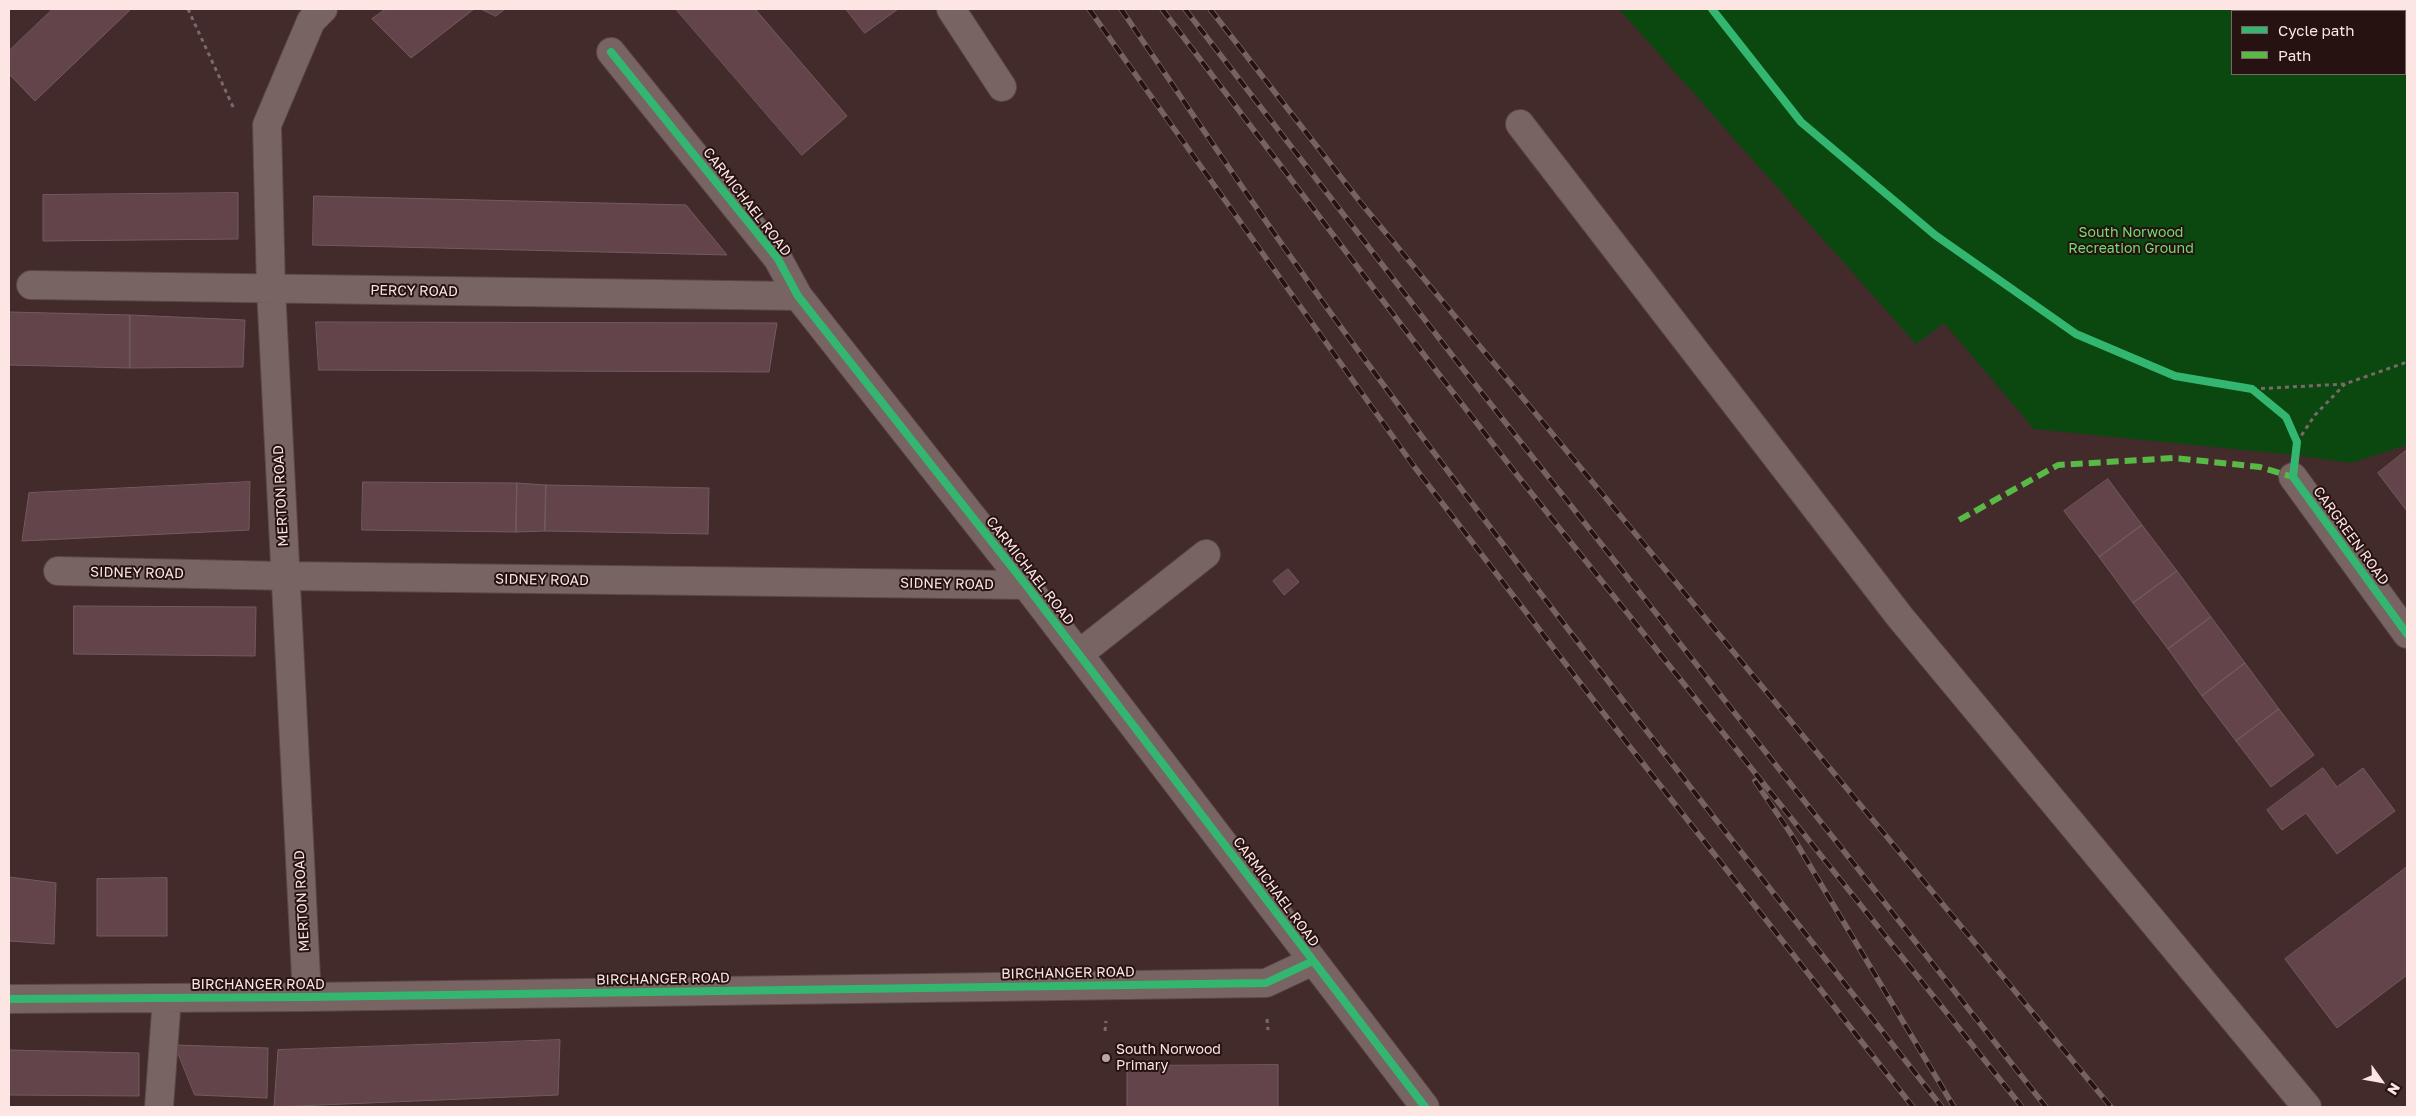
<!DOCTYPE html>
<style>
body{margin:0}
#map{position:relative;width:2416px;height:1116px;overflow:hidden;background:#422b2a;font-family:"Golos Text",sans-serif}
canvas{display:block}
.frame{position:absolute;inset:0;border:10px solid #fce5e2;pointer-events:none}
.legend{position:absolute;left:2231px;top:10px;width:175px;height:65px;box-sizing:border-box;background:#261211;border:1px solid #7c6665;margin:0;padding:6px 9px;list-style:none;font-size:15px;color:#fce5e2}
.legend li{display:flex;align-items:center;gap:10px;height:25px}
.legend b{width:25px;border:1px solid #7c6665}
.north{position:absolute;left:2356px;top:1056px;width:50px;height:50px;-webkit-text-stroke:4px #261211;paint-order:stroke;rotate:122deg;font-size:14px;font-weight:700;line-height:20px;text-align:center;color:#fce5e2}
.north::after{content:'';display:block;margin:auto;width:18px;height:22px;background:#fce5e2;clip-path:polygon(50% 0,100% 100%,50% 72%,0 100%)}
</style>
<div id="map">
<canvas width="2416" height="1116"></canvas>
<div class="frame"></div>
<ul class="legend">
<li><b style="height:6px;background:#33b770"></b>Cycle path</li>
<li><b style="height:6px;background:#58b947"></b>Path</li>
</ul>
<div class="north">N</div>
</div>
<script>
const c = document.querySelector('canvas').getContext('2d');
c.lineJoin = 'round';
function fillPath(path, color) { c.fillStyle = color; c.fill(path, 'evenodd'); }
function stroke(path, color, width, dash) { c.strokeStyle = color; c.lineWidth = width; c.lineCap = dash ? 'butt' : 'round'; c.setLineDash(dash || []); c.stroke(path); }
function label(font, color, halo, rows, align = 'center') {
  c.font = font + ' "Golos Text",sans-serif'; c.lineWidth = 4; c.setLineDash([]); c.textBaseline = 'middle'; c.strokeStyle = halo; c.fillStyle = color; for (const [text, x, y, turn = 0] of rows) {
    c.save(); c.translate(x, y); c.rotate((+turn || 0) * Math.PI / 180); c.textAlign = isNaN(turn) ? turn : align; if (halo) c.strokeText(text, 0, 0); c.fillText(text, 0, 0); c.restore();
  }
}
fillPath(new Path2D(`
 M1619,9H2407V445L2351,463L2294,455L2034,429L1944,323L1916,344ZM2232,11H2405V74H2232Z`), '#0a4810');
const building = new Path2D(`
 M53,9H131L35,101L9,74V51Z
 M386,9H474L411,58L372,19Z
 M481,9H505L496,16Z
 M676,9H755L847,116L802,155Z
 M846,9H898L865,33Z
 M238,193V239L43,241V195Z
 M314,196L686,205L727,255L313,245Z
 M10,312L130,315V368L9,365Z
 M130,315L245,320L243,367L130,368Z
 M316,322L777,323L769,372L319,370Z
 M2407,450V511L2378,473Z
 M2108,479L2142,525L2099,557L2064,511Z
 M250,482L249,530L22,541L29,493Z
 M363,482L517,483L516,532L362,530Z
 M517,483L546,485L545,531L516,532Z
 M546,485L709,488L708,534L545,531Z
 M2142,525L2177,571L2133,603L2099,557Z
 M1288,569L1299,582L1284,595L1273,581Z
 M2177,571L2211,617L2168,649L2133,603Z
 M74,606L256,607L255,656L74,654Z
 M2211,617L2245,663L2202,696L2168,649Z
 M2245,663L2279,709L2236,741L2202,696Z
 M2279,709L2314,755L2271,787L2236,741Z
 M2323,768L2337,787L2363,768L2395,811L2337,854L2306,813L2282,830L2267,810Z
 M2407,867V975L2337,1028L2285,959Z
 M9,877L56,883L54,944L9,941Z
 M167,878V936H97V879Z
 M560,1040L558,1095L274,1107L278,1050Z
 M175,1045L268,1048L267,1098L195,1095Z
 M9,1050L139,1053V1096L9,1095Z
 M1278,1065V1107H1127V1066Z`);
fillPath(building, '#63444b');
stroke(building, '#705c5e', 1);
const minor = new Path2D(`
 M951,9L1002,87
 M611,52L778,259L798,296L1026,585L1425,1107
 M1520,124L1900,617L2307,1107
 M31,285L798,296
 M2293,477L2407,634
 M58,571L285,576L1026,585
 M1079,654L1206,554
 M307,997L271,289L267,125L311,21L323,9
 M9,999L307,997L1266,983L1313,961
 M159,1107L167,998`);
stroke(minor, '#5a4746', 30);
stroke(new Path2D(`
 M188,9L234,109
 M1712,9L1801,122L1935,235L2076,334L2175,376L2252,389L2286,417L2296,441
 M2253,389L2345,384L2407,362
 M2297,442L2315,415L2345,384
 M1267,1019L1268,1030
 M1105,1031L1106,1021`), '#796968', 3, [4, 4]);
stroke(minor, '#776463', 28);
const rail = new Path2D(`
 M1089,9L1413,465L1601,710L1913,1107
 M1121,9C1199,123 1275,238 1357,349C1546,606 1744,856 1942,1107
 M1162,9L1434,368L1521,480L2022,1107
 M1185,9L1452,355L2046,1107
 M1210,9L1361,203L2111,1107
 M1755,781L1791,834L1954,1107`);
stroke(rail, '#756261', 5.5);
stroke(rail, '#261211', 4, [11]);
stroke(new Path2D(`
 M1959,520L2058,465L2174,458L2260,467L2293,477`), '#58b947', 6, [12, 6]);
stroke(new Path2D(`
 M1712,9L1801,122L1935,235L2076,334L2175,376L2252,389L2286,417L2297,442L2293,477L2407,634
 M611,52L778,259L798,296L1026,585L1425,1107
 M9,999L307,997L1266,983L1313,961`), '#33b770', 8);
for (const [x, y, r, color] of [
 [1106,1058,5,"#bba4a2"]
]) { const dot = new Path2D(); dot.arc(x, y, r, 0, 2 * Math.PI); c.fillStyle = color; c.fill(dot); stroke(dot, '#261211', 2); }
label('14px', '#fce5e2', '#261211', [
 ["CARMICHAEL ROAD",747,202,52],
 ["PERCY ROAD",414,291,1],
 ["MERTON ROAD",281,496,-93],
 ["CARGREEN ROAD",2351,536,54],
 ["CARMICHAEL ROAD",1030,571,52],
 ["SIDNEY ROAD",137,573,1],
 ["SIDNEY ROAD",542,580,1],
 ["SIDNEY ROAD",947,584,1],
 ["CARMICHAEL ROAD",1276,892,53],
 ["MERTON ROAD",302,901,-93],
 ["BIRCHANGER ROAD",1068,973,-1],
 ["BIRCHANGER ROAD",663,979,-1],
 ["BIRCHANGER ROAD",258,985]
]);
label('14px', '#73dc74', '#261211', [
 ["South Norwood",2131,233],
 ["Recreation Ground",2131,249]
]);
label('14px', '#fce5e2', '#261211', [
 ["South Norwood",1116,1050],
 ["Primary",1116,1066]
], 'left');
</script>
